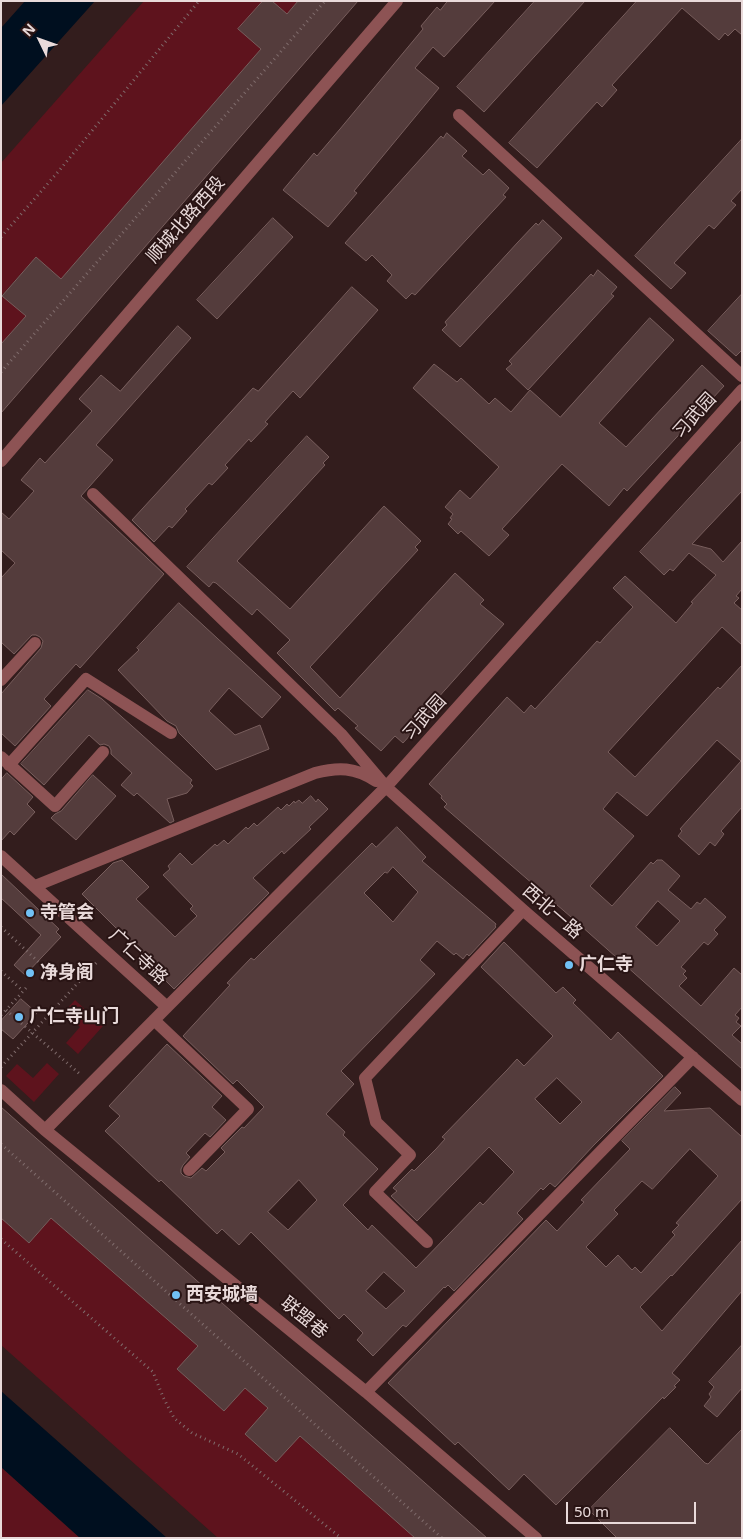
<!DOCTYPE html>
<meta charset="utf-8">
<style>
body{margin:0}
#map{position:relative;width:743px;height:1539px;overflow:hidden;background:#331d1d;font-family:"Noto Sans",sans-serif}
canvas{display:block}
.frame{position:absolute;inset:0;border:2px solid #e9dada;pointer-events:none}
.north{position:absolute;left:15px;top:15px;width:50px;height:50px;-webkit-text-stroke:4px #291414;paint-order:stroke;rotate:312deg;font-size:14px;font-weight:700;line-height:20px;text-align:center;color:#e9dada}
.north::after{content:'';display:block;margin:auto;width:18px;height:22px;background:#e9dada;clip-path:polygon(50% 0,100% 100%,50% 72%,0 100%)}
.scale{position:absolute;left:566px;top:1502px;width:130px;height:22px;box-sizing:border-box;border:2px solid #e9dada;border-top:0;padding-left:6px;font-size:15px;line-height:18px;white-space:nowrap;color:#e9dada;-webkit-text-stroke:4px #291414;paint-order:stroke}
</style>
<div id="map">
<canvas width="743" height="1539"></canvas>
<div class="frame"></div>
<div class="north">N</div>
<div class="scale">50 m</div>
</div>
<script>
const c = document.querySelector('canvas').getContext('2d');
c.lineJoin = 'round';
function fillPath(path, color) { c.fillStyle = color; c.fill(path, 'evenodd'); }
function stroke(path, color, width, dash) { c.strokeStyle = color; c.lineWidth = width; c.lineCap = dash ? 'butt' : 'round'; c.setLineDash(dash || []); c.stroke(path); }
function label(font, color, halo, rows, align = 'center') {
  c.font = font + ' "Noto Sans","Noto Sans SC",sans-serif'; c.lineWidth = 4; c.setLineDash([]); c.textBaseline = 'middle'; c.strokeStyle = halo; c.fillStyle = color; for (const [text, x, y, turn = 0] of rows) {
    c.save(); c.translate(x, y); c.rotate((+turn || 0) * Math.PI / 180); c.textAlign = isNaN(turn) ? turn : align; if (halo) c.strokeText(text, 0, 0); c.fillText(text, 0, 0); c.restore();
  }
}
fillPath(new Path2D(`
 M144,1H263L239,29L261,49L61,279L36,257L2,295L26,316L1,344V163Z
 M272,1H298L287,14Z
 M75,1000L103,1026L78,1054L66,1043L80,1027L64,1012Z
 M47,1063L59,1074L34,1102L6,1076L17,1064L33,1078Z
 M1,1218L29,1243L51,1218L198,1346L178,1370L224,1411L245,1388L415,1538H218L1,1345Z
 M1,1467L80,1538H1Z`), '#5e131d');
fillPath(new Path2D(`
 M25,1H95L1,106V28Z
 M1,1391L167,1538H80L1,1467Z`), '#000f1f');
const building = new Path2D(`
 M263,1H272L287,14L298,1H358L1,413V344L26,316L2,296L36,257L61,279L261,49L238,29Z
 M448,1H495L444,57L433,47L415,68L439,88L354,191L357,193L328,227L283,190L314,153L317,156L340,129L423,29L421,26L437,7L440,10Z
 M535,1H585L484,112L457,87Z
 M637,1H742V35L735,29L728,36L725,33L719,40L682,8L612,85L617,90L602,107L597,102L537,168L509,143Z
 M447,133L467,151L462,156L483,175L489,169L509,188L503,195L506,197L415,295L412,293L406,299L387,281L392,275L372,255L366,261L345,243L441,136L443,138Z
 M742,139V189L731,201L736,205L714,229L709,225L674,263L686,273L671,289L635,256Z
 M273,218L293,237L217,319L197,300Z
 M543,220L562,238L460,347L442,330L447,325L445,322L518,242L536,223L538,225Z
 M598,270L617,287L611,294L614,296L528,390L506,369L512,364L509,361L591,274L593,276Z
 M352,287L378,310L300,398L293,391L265,422L268,424L251,442L249,439L225,465L228,468L212,485L209,483L185,509L187,511L172,528L169,526L154,542L132,520L253,388L258,391Z
 M742,294V350L736,356L708,331Z
 M650,318L674,340L599,423L626,447L702,365L724,386L627,491L624,488L609,506L562,464L502,529L509,535L489,556L461,531L458,534L448,524L452,519L450,518L453,514L445,507L460,490L470,499L499,467L413,388L434,364L457,382L461,378L489,404L495,398L511,412L530,390L560,417Z
 M178,326L191,338L96,445L113,460L81,496L164,574L80,668L76,664L44,699L51,706L15,746L1,733V694L41,648L43,641L40,637L36,635H32L14,654L1,642V578L15,563L1,550V512L9,519L34,491L21,480L40,458L45,463L92,411L79,399L101,375L120,391Z
 M307,436L329,457L323,463L325,465L237,561L290,609L384,506L421,541L415,547L418,550L310,667L340,698L455,573L484,600L480,604L504,624L428,709L431,712L403,743L395,736L381,751L355,728L358,726L338,708L335,711L277,653L290,640L257,609L252,615L216,583L213,582L209,587L187,567Z
 M742,441V491L692,544L711,549L723,562L742,541V589L736,596L739,598L734,603L742,610V645L722,627L608,752L635,777L718,687L720,689L742,665V807L721,831L724,834L715,846L710,842L699,855L678,836L682,831L680,829L741,761L717,740L647,816L617,792L603,809L634,836L590,886L612,906L651,862L653,864L657,860H662L680,876L668,890L691,909L697,902L700,904L705,898L726,917L714,930L718,934L708,945L704,942L681,967L686,971L683,974L687,978L679,986L701,1006L734,968L742,975V1007L735,1015L739,1018L736,1022L741,1026L732,1035L742,1044V1069L571,917L444,807L447,804L441,798L442,796L429,784L507,697L524,713L531,705L535,709L597,641L600,643L604,638L633,607L613,588L625,576L676,623L693,603L691,602L716,575L689,553L673,571L670,569L664,575L640,552ZM658,901L680,921L657,946L636,927Z
 M179,603L281,697L262,718L229,688L209,711L235,735L260,725L269,749L216,770L179,733L176,726L167,721L118,670L139,650L137,648Z
 M88,690L102,699L192,780L190,783L193,786L187,793L167,799L174,821L170,823L137,793L134,796L121,785L132,773L111,754V750L109,746L104,744L100,745L89,735L44,785L21,764Z
 M7,773L33,797L27,804L35,812L14,835L10,831L1,841V780Z
 M93,775L116,796L76,840L51,818L55,814L61,811Z
 M311,796L316,802L318,799L328,809L309,827L311,829L284,854L282,851L253,878L269,893L174,989L148,963L150,962L82,894L113,863L122,860L149,887L136,899L175,937L197,916L190,909L193,906L163,875L170,869L168,866L180,853L192,865L215,844L217,846L224,840L228,844L246,827L248,829L254,823L257,826L278,807L281,810L287,804L289,806L294,801L295,803L299,800L302,803Z
 M397,827L426,857L422,861L496,924L495,926L496,927L469,956L467,954L463,959L456,953L454,955L437,941L420,960L435,974L341,1071L354,1084L326,1114L345,1132L343,1135L378,1169L343,1205L368,1230L372,1225L416,1268L480,1202L483,1205L514,1172L489,1147L417,1221L391,1196L397,1191L393,1188L412,1169L414,1171L436,1149L445,1139L442,1137L507,1070L517,1059L524,1066L553,1036L481,967L504,942L556,993L563,987L576,1000L573,1003L611,1040L618,1032L663,1076L594,1145L555,1187L550,1183L543,1190L541,1188L517,1213L523,1219L454,1291L448,1285L445,1288L444,1287L406,1327L403,1325L373,1356L357,1340L363,1333L344,1314L339,1319L251,1232L239,1245L222,1229L217,1234L161,1180L159,1182L105,1131L120,1116L109,1106L167,1044L222,1096L212,1107L226,1120L210,1137L205,1133L186,1153L190,1157L183,1165L181,1169V1173L184,1176L191,1178L202,1168L206,1171L225,1152L221,1148L242,1127L244,1128L264,1107L237,1080L233,1084L183,1036L230,985L227,983L251,958L254,960L372,843L376,847ZM393,867L418,892L393,922L364,893L385,872L387,873ZM557,1078L582,1102L560,1124L535,1099ZM299,1180L317,1200L288,1230L268,1212ZM384,1272L405,1291L386,1309L366,1291Z
 M1,874L59,929L56,932L61,937L25,975L14,965L41,935L1,898Z
 M21,999L37,1013L13,1039L1,1029V1021Z
 M675,1087L681,1093L664,1111L710,1108L742,1137V1199L672,1276L671,1275L640,1307L662,1331L742,1240V1291L672,1373L680,1380L674,1386L676,1387L664,1399L663,1397L556,1505L524,1474L509,1490L458,1442L455,1445L388,1383L546,1220L557,1231L584,1202L581,1200L630,1149L622,1141ZM690,1149L718,1176L676,1223L679,1225L672,1232L675,1235L641,1273L635,1267L632,1270L618,1255L606,1267L586,1247L618,1214L614,1210L642,1181L652,1189Z
 M1,1107L487,1538H415L300,1436L276,1462L245,1434L268,1408L245,1388L224,1411L177,1369L198,1346L51,1218L29,1243L1,1218Z
 M742,1345V1388L717,1417L704,1406L711,1397L709,1394L714,1387L709,1382Z
 M670,1428L705,1463L708,1464L742,1429V1538H617L589,1510Z`);
fillPath(building, '#543c3c');
stroke(building, '#785e5d', 1);
stroke(new Path2D(`
 M1,237L58,172L199,1
 M1,372L325,1
 M1,927L44,967
 M1,971L23,991
 M26,988L6,1010L81,1075
 M1,1015L6,1010
 M1,1067L98,961
 M1,1144L442,1538
 M1,1239L153,1372L163,1397L174,1418L192,1433L238,1454L341,1538`), '#806d6d', 3, [1, 4]);
stroke(new Path2D(`
 M459,115L742,376
 M1,461L397,1
 M93,494L341,734L386,787L523,910L742,1100
 M1,680L35,643
 M1,757L55,806L103,752
 M9,765L86,679L171,733
 M1,856L167,1007L45,1130
 M35,886L315,773C338,767 355,767 376,781
 M167,1007L386,787L742,390
 M154,1020L248,1109L189,1170
 M1,1090L45,1130L366,1392L536,1538
 M427,1242L375,1192L410,1155L376,1122L365,1078L523,910
 M366,1392L693,1057`), '#8d5354', 12);
for (const [x, y, r, color] of [
 [30,913,5,"#71c1f5"],
 [569,965,5,"#71c1f5"],
 [30,973,5,"#71c1f5"],
 [19,1017,5,"#71c1f5"],
 [176,1295,5,"#71c1f5"]
]) { const dot = new Path2D(); dot.arc(x, y, r, 0, 2 * Math.PI); c.fillStyle = color; c.fill(dot); stroke(dot, '#291414', 2); }
label('18px', '#e9dada', '#291414', [
 ["顺城北路西段",186,220,-49],
 ["习武园",695,416,-48],
 ["习武园",425,718,-48],
 ["西北一路",552,912,41],
 ["广仁寺路",138,957,43],
 ["联盟巷",304,1318,39]
]);
label('bold 18px', '#e9dada', '#291414', [
 ["寺管会",40,913],
 ["广仁寺",579,965],
 ["净身阁",40,973],
 ["广仁寺山门",29,1017],
 ["西安城墙",186,1295]
], 'left');
</script>
